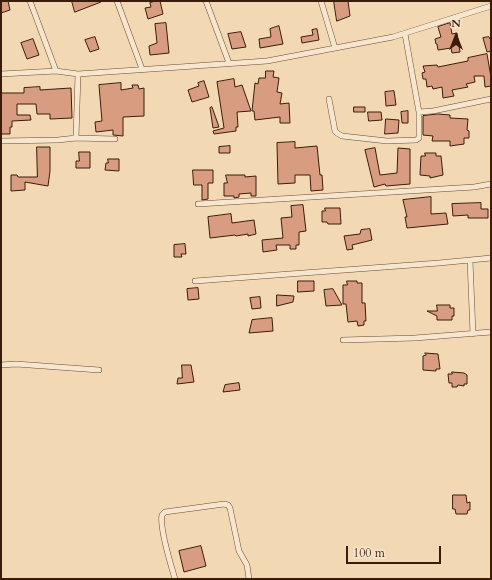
<!DOCTYPE html>
<style>
body{margin:0}
#map{position:relative;width:492px;height:580px;overflow:hidden;background:#f3d8b4;font-family:Cardo,serif}
canvas{display:block}
.frame{position:absolute;inset:0;border:2px solid #3b1c0a;pointer-events:none}
.north{position:absolute;left:436px;top:16px;width:40px;height:40px;-webkit-text-stroke:3px #f7e6ce;paint-order:stroke;rotate:0deg;font-size:11px;font-weight:700;line-height:16px;text-align:center;color:#3b1c0a}
.north::after{content:'';display:block;margin:auto;width:14px;height:18px;background:#3b1c0a;clip-path:polygon(50% 0,100% 100%,50% 72%,0 100%)}
.scale{position:absolute;left:346px;top:546px;width:95px;height:18px;box-sizing:border-box;border:2px solid #3b1c0a;border-top:0;padding-left:5px;font-size:12px;line-height:14px;white-space:nowrap;color:#3b1c0a;-webkit-text-stroke:3px #f7e6ce;paint-order:stroke}
</style>
<div id="map">
<canvas width="492" height="580"></canvas>
<div class="frame"></div>
<div class="north">N</div>
<div class="scale">100 m</div>
</div>
<script>
const c = document.querySelector('canvas').getContext('2d');
c.lineJoin = 'round';
function fillPath(path, color) { c.fillStyle = color; c.fill(path, 'evenodd'); }
function stroke(path, color, width, dash) { c.strokeStyle = color; c.lineWidth = width; c.lineCap = dash ? 'butt' : 'round'; c.setLineDash(dash || []); c.stroke(path); }
const building = new Path2D(`
 M1,1H8L10,10L1,13Z
 M72,1H101V2L75,12Z
 M156,1H160L163,14L148,19L145,8L151,7L150,3Z
 M334,1H348L350,16L337,21Z
 M166,23L169,53L150,55L149,46L157,43L155,24Z
 M450,23L452,34L457,33L460,52L452,53L451,48L438,50L437,44H436L435,39L441,37L438,27Z
 M279,26L283,44L260,48L259,39L271,37L270,29Z
 M317,29L319,40L302,43L301,37L313,35L312,30Z
 M241,32L246,47L232,49L228,34Z
 M95,37L99,49L90,52L85,40Z
 M489,37L490,39L491,38V51L487,52L483,38Z
 M33,39L39,55L27,59L21,43Z
 M487,54L491,77V86L485,87L484,76H474L475,82L466,84L468,87L452,90L454,96L443,98L442,87L433,89L432,86L427,87L426,79H423L422,73L425,72L423,66L437,65L438,67L468,61V58Z
 M266,71H274L273,77L279,78L277,92L282,93L280,104L289,103L290,123H280V117L255,120L254,111H252L255,83L258,84L259,78H265Z
 M234,79L235,87L242,85L251,111L237,112L238,127H236V131L214,134L213,131L224,128L217,82Z
 M204,81L209,97L192,102L188,90L199,86L198,83Z
 M121,83V90L133,88L132,85H138L139,89L144,88V116L123,117V136L113,135V130L96,132L95,122L102,121L99,85Z
 M40,87V90L71,88L72,118L50,119V114H37L36,104H17V115H30L31,120L12,121V127H10V134H1V93H24V88Z
 M394,91L396,105L386,106L385,92Z
 M212,107L219,127L213,128L210,108Z
 M354,107H365V112H354Z
 M408,111V123H402L401,112Z
 M368,112H381L382,120L369,121Z
 M438,114L450,115V118L468,119L467,130L469,131V138H464V144L450,146V141H432L433,136L423,135V116Z
 M386,119L399,120L398,133L385,134Z
 M295,142V148L317,146L320,175H322L323,190L311,191L310,175H295V183L278,184L277,143Z
 M230,146V153H219V147Z
 M37,147H50V171L48,186L25,182V190L11,191V175H17L18,177H37Z
 M375,148L380,175L397,173L398,148L410,149V184L386,186L385,184L374,187L365,150Z
 M79,152H90V168H76V161H79Z
 M425,153H436V156H441L443,175L430,178V176L420,175L421,156H425Z
 M108,159H119V171L105,170L106,163H108Z
 M193,170H213V183H208V199L202,200V185H194Z
 M226,175H245V177L256,176V196H251V193L239,194V197L234,198V196H224V183H227Z
 M431,197V214L446,213L448,224L407,228L405,217H407L403,200Z
 M481,203V209H488V218H468V215L453,216L452,204Z
 M303,205L306,231L299,232V245H296V249H290V245H276L277,250L263,252L262,240L283,238L281,218L292,217L291,206Z
 M325,208H340L341,224H328L327,222H322V211H325Z
 M231,214L232,223L254,220L256,234L248,236V234L236,236L235,235L210,238L208,217Z
 M370,229L372,240L352,245L353,249L347,250L344,236L360,234L361,230Z
 M185,244L186,254H181L182,257H174V245Z
 M298,281H314V291L298,292Z
 M347,281H357V283H362V303H365L366,321H364V325L358,326L357,321L348,322L346,304H343V285H347Z
 M198,288L199,299L188,300L187,289Z
 M333,289L342,305L326,306L324,290Z
 M277,295L294,296L293,302L277,306Z
 M260,297L261,308L252,309L250,298Z
 M437,305H450V308H454V316H452V320H437V316L427,311H437Z
 M272,318L273,331L249,333L252,320Z
 M425,353L438,354L440,369H436V371L423,370V356L426,355Z
 M182,365H191L194,382L177,384L178,378H182Z
 M452,372L464,373L467,375V384H464V386L458,385L457,387H452V383H449L448,374H452Z
 M239,383L240,390L223,392L225,385Z
 M453,495H466L467,503L470,502V510H468L467,514H456L455,509H453Z
 M201,546L206,566L184,572L179,551Z`);
fillPath(building, '#d89d81');
stroke(building, '#3b1c0a', 1);
const minor = new Path2D(`
 M30,1L56,71
 M117,1L142,69
 M206,1L229,63
 M321,1L335,48
 M405,34L419,112L433,111L491,99
 M1,74L56,71L78,74L267,61L393,37L491,6
 M329,99L335,131L337,133L342,136L387,141L416,140L419,138V112
 M76,138L78,74
 M1,141L58,140L76,138L115,139
 M198,204L474,187L491,184
 M470,260L473,334
 M195,281L439,263L491,258
 M343,340L415,338L491,332
 M1,365L16,364L99,370
 M175,579C171,565 159,528 162,515L165,512L224,504L228,505L230,508L239,551L247,565L249,579`);
stroke(minor, '#694b34', 6);
stroke(minor, '#f7e6ce', 5);
</script>
